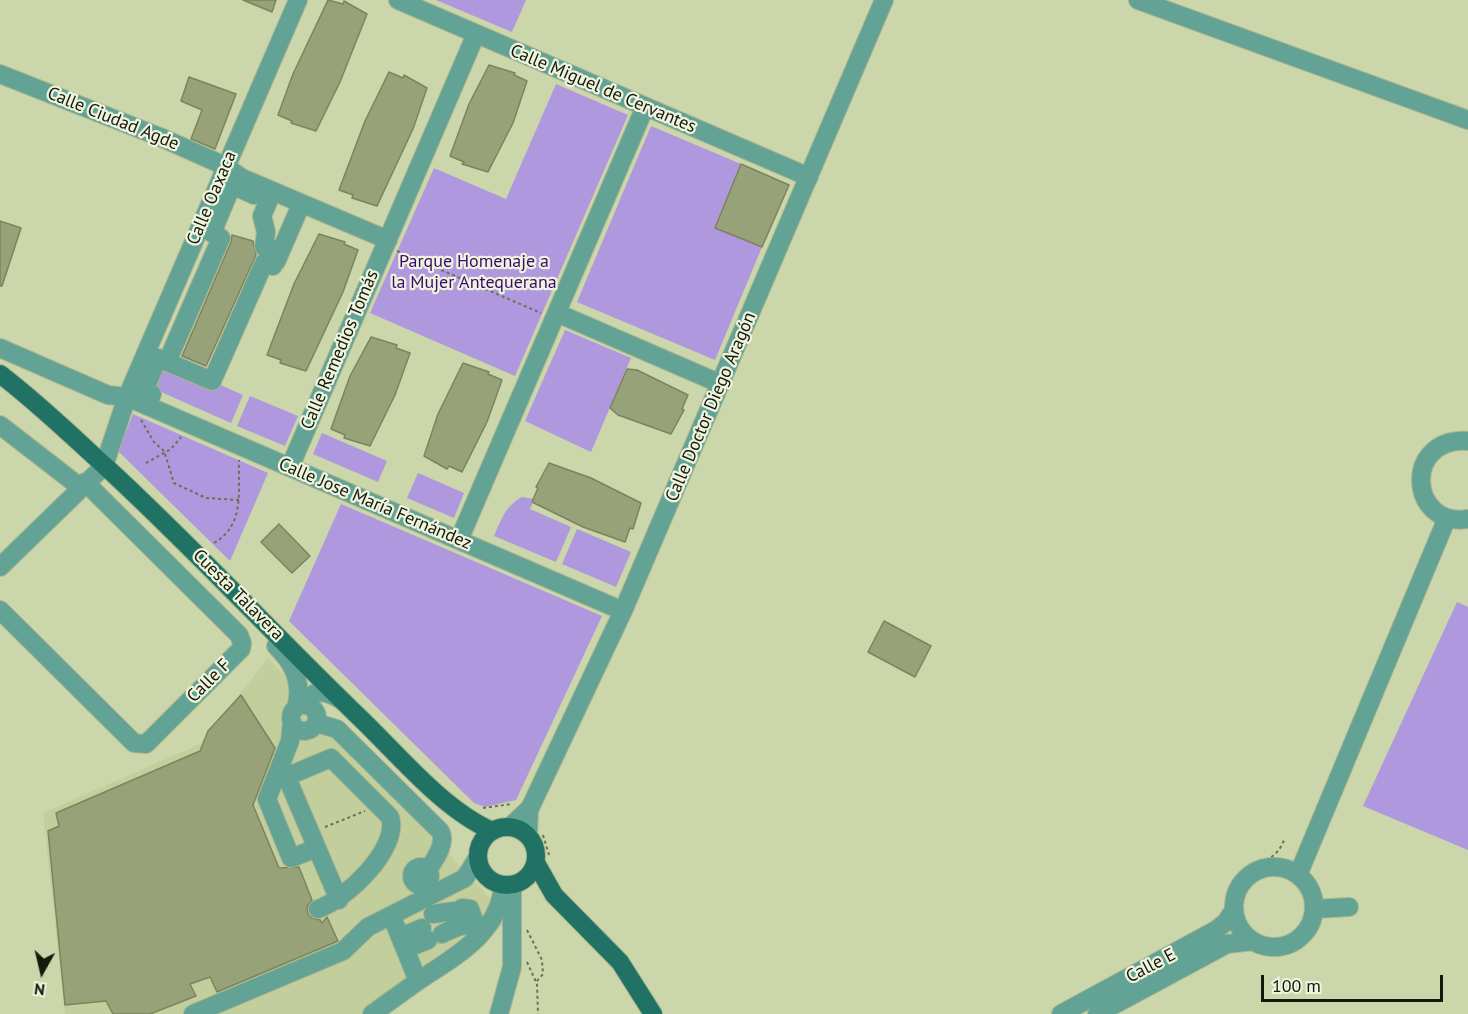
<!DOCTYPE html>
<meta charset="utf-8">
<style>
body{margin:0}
#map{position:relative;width:1468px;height:1014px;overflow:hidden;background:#cbd6ab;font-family:"PT Sans",sans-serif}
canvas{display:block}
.north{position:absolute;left:12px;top:942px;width:60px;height:60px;-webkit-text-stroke:4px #eef4de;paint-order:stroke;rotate:188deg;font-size:16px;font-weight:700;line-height:24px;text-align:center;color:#161909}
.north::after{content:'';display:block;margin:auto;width:21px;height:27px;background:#161909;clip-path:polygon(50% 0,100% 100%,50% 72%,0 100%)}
.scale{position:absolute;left:1261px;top:975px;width:182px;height:27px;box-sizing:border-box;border:3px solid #161909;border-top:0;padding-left:8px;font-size:18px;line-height:21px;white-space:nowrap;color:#161909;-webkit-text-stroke:4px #eef4de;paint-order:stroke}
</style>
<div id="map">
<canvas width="1468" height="1014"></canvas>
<div class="north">N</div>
<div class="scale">100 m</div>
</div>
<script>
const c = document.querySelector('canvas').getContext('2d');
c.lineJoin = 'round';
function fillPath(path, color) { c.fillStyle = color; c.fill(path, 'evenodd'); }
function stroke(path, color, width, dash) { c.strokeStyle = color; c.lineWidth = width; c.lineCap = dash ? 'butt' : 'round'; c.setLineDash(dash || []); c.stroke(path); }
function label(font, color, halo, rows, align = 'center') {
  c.font = font + ' "PT Sans",sans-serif'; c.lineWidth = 4.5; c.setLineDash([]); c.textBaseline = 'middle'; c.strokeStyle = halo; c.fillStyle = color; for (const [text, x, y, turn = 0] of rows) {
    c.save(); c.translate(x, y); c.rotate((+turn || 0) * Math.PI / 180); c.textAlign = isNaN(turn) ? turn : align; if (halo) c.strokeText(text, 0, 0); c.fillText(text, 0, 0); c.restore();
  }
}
fillPath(new Path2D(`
 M268,658L509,919L482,944L384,1014H65L43,813L200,744Z`), '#c2cf9c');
fillPath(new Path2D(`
 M436,0H526L512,32Z
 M556,84L628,115L515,376L370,313L434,168L506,199Z
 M651,126L741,164L715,228L762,247L715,360L577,302Z
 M565,330L631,358L591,452L525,421Z
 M162,359L243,395L231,423L150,387Z
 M250,396L298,416L285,446L237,426Z
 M133,414L268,473L230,561L118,451Z
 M322,433L387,461L378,482L313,454Z
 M418,473L464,493L454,518L407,498Z
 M522,497L534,499L530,509L571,527L556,562L494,536C501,520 506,505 522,497Z
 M341,504L602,616L516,800L485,807L474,803L289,621Z
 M577,529L631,552L616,587L562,564Z
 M1457,602L1468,607V850L1363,806Z`), '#af98dd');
const building = new Path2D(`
 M243,0H276L272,12Z
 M328,0L343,4L344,1L367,14L340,82L316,131L291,123L292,121L278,115L293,74Z
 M489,65L515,73L514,75L527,81L513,123L488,172L462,164L464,162L450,156L469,104Z
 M389,72L403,78L404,75L427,88L413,129L377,206L352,198L353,195L339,190L365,121Z
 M189,77L236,94L215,149L191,139L202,110L181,101Z
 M741,164L789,185L762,247L715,228Z
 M0,221L21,228L2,286H0Z
 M319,234L345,242L344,244L358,250L343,292L306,371L280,363L281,360L267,355L294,284Z
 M232,235L253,241L256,255L206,366L182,356L231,242Z
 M371,337L397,345L396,348L410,353L395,395L370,446L344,438L345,435L331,429L350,376Z
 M463,363L489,372L488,374L502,380L487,422L462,472L449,466L447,469L424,456L438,414Z
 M627,369L637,370L688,395L682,409L684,410L671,434L618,415L610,408Z
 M549,463L591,478L641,503L633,529L630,528L625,542L583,527L532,502L538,488L536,487Z
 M279,524L310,556L292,573L261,542Z
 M884,621L931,646L915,677L868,652Z
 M241,695L275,748L253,805L279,868L299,867L312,900L307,907L308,914L312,918L320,920L322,923L327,917L338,941L217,992L210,977L190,984L196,996L150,1014H113L106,1001L65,1005L48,831L59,826L56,813L200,751L208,731Z`);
fillPath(building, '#98a279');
stroke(building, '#7b845c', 1.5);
const minor = new Path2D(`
 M398,0L809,177
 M1138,0L1468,120
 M0,74L160,137L225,166L242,178L388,240
 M276,262L299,209
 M557,313L721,384
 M0,348L108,395L127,397L623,611
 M167,362L221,238L212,233L232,185L254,195
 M147,406L152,394L144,391L158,358L212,381L264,263L273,266L279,251L264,247L266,232L262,216L270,197
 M0,425L80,487
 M1468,441C1402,437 1409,528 1468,519
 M290,467L476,34
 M459,540L645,107
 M0,567L104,466L127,397L298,0
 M0,610L134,743L146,744L241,649L242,643L239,635L85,482
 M276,646C294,664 303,683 296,708
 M307,705C311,686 328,692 341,700
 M291 718a13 13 0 1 1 26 0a13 13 0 1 1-26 0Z
 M292,722L290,741L267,799L291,858L317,848
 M316,723L337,729L440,831C447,843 435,859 428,870
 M282,766L339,900
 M286,777L331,758L390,817C400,849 345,900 318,909
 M510,827L530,808L623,611L884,0
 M528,835L529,810
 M1234 907a40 40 0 1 1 80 0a40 40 0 1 1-80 0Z
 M412 876a9 9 0 1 1 18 0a9 9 0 1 1-18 0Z
 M1298,875L1447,518
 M462,908L470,909L476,927
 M1314,909L1349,907
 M433,914L455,911
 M392,917L418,981C454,957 500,933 503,885
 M442,934C456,927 466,921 480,930L485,929
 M400,937L422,928
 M405,949L428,940
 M193,1014L343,951L368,927L465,878L478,857
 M372,1014L418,981
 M499,1014L512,967V889
 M1061,1014L1216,930L1226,922L1234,910
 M1097,1014L1227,944L1253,941`);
const major = new Path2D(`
 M0,374C38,403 71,435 106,467C193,547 273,634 358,716C398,754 442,809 492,831
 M478 856a29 29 0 1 1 58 0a29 29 0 1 1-58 0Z
 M536,863L554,895L620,962L653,1014`);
stroke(minor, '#aab48e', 20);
stroke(major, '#aab48e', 20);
stroke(new Path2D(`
 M397,251L541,313
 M141,420L154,442L164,451L174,483L206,498L239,500
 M146,463L171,449L181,437
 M214,543C245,525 238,492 239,460
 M483,808L512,804
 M325,827L365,811
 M543,835L549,855
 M1229,896C1240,856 1272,872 1284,840
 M527,930L542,960L543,974L537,981
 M527,962L537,984L538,1014`), '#6b7155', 2, [3, 3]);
stroke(minor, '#62a395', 18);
stroke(major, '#207264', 18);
label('18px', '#161909', '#eef4de', [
 ["Calle Miguel de Cervantes",603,89,23],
 ["Calle Ciudad Agde",113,119,22],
 ["Calle Oaxaca",212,198,-67],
 ["Calle Remedios Tomás",340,350,-67],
 ["Calle Doctor Diego Aragón",711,407,-67],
 ["Calle Jose María Fernández",375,504,23],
 ["Cuesta Talavera",238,595,45],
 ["Calle F",209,681,-45],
 ["Calle E",1151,966,-28]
]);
label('18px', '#3b0a6c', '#eef4de', [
 ["Parque Homenaje a",474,262],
 ["la Mujer Antequerana",474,283]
]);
</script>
